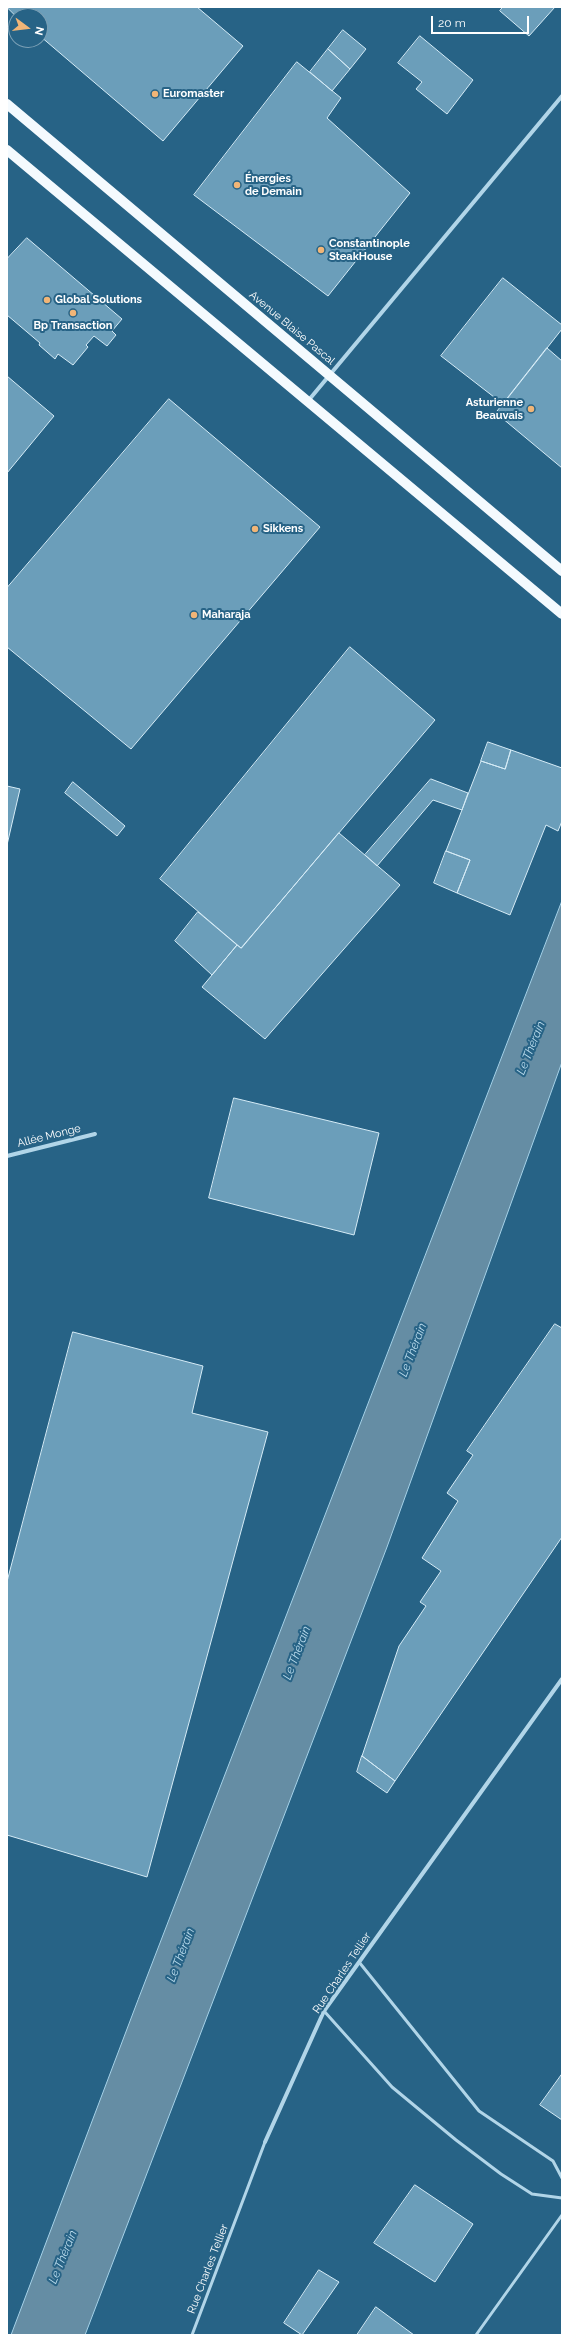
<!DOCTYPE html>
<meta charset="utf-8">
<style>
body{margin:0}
#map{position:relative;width:569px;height:2342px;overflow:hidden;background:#276386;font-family:Raleway,sans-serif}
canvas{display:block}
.frame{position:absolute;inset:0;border:8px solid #fff;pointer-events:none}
.north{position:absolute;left:8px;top:8px;width:40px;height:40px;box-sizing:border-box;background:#276386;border:1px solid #7da1b6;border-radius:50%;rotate:105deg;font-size:11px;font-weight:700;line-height:16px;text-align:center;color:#fff}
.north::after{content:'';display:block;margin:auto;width:14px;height:18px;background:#f1b577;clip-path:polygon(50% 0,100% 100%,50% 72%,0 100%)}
.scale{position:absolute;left:431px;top:16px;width:98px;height:18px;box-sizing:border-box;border:2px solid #fff;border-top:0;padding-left:5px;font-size:12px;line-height:14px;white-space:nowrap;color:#fff;-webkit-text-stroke:3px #276386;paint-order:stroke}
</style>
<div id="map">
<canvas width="569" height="2342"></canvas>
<div class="frame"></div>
<div class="north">N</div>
<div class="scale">20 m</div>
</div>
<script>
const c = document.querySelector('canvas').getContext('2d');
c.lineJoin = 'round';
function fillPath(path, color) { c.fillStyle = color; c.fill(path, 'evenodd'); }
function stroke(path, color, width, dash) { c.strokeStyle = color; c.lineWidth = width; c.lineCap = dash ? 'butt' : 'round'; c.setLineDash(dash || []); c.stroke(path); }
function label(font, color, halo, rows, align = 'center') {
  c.font = font + ' Raleway,sans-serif'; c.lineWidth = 4; c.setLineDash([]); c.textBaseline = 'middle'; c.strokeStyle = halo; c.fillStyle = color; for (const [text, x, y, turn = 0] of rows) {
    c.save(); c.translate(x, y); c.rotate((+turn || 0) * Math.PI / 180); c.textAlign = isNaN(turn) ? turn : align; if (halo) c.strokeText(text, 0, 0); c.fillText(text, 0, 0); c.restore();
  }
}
const water = new Path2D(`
 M562,901V1062L387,1547L85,2335H11L138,2000Z`);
fillPath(water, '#658da4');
stroke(water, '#a6d2e8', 1);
const building = new Path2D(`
 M7,7H197L243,46L163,141L40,36V16H16Z
 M503,7H555L529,36L500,11Z
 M343,30L366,49L350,69L328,49Z
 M420,36L473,80L447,114L416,89L422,82L398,63Z
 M328,49L350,69L332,91L310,72Z
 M297,62L341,98L327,118L410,193L328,296L194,195Z
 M27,238L122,319L112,331L116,335L107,346L94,336L86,345L88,347L73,365L58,354L55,359L39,345L40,343L7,315V259Z
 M503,278L562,325V329L503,404L441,356Z
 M547,348L562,361V468L496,413Z
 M7,376L54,416L7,473Z
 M169,399L320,527L131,749L7,647V588Z
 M350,647L435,720L241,948L160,879Z
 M488,742L511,750L505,769L481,761Z
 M511,750L562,768V821L558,831L546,825L510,915L457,893L470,860L446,851L481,761L505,769Z
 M431,779L468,793L462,810L433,800L377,866L365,855Z
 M73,782L125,826L117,836L65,793Z
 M7,786L20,789L7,845Z
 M339,833L400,885L265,1039L202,987L237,945L241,948Z
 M446,851L470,860L457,893L434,883Z
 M198,912L237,945L212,975L175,941Z
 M234,1098L379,1133L354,1235L209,1198Z
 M555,1324L562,1328V1537L395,1781L362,1756L399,1646L426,1606L420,1602L441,1571L422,1558L458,1501L447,1493L473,1455L467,1451Z
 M73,1332L203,1366L192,1413L268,1432L147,1877L7,1835V1582Z
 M362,1756L395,1781L387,1793L357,1772Z
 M562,2074V2120L540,2105Z
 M415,2185L473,2224L435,2282L374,2243Z
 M319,2270L339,2282L302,2335L284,2323Z
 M376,2307L414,2335H357Z`);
fillPath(building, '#6b9eba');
stroke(building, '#d5ebf6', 1);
stroke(new Path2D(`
 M359,1962L479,2111L553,2161L562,2178
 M324,2011L392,2087L456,2140L501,2174L532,2194L562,2198
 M192,2335L265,2142
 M476,2335L562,2215`), '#b1d5e8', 3);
stroke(new Path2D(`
 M308,401L562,96
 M7,1156L95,1134
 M265,2142L324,2011L562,1679`), '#b1d5e8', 4);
stroke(new Path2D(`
 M7,104L562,571
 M7,150L562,614`), '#f4fafe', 10);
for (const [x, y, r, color] of [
 [155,94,4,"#f1b577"],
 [237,185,4,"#f1b577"],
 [321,250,4,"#f1b577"],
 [47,300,4,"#f1b577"],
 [73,313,4,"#f1b577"],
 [531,409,4,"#f1b577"],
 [255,529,4,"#f1b577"],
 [194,615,4,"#f1b577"]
]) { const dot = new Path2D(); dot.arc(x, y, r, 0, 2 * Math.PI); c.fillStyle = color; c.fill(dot); stroke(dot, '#276386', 1.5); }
label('bold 11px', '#fff', '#276386', [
 ["Euromaster",163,94],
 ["Énergies",245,179],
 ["de Demain",245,192],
 ["Constantinople",329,244],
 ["SteakHouse",329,257],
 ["Global Solutions",55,300],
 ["Bp Transaction",73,326,"center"],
 ["Asturienne",523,403,"right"],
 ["Beauvais",523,416,"right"],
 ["Sikkens",263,529],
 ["Maharaja",202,615]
], 'left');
label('11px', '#fff', '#276386', [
 ["Avenue Blaise Pascal",292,328,40],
 ["Allée Monge",49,1136,-14],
 ["Rue Charles Tellier",342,1973,-56],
 ["Rue Charles Tellier",208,2269,-69]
]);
label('italic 12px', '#bddeef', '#276386', [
 ["Le Thérain",531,1048,-68],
 ["Le Thérain",413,1350,-69],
 ["Le Thérain",297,1653,-69],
 ["Le Thérain",181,1955,-69],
 ["Le Thérain",63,2257,-68]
]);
</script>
